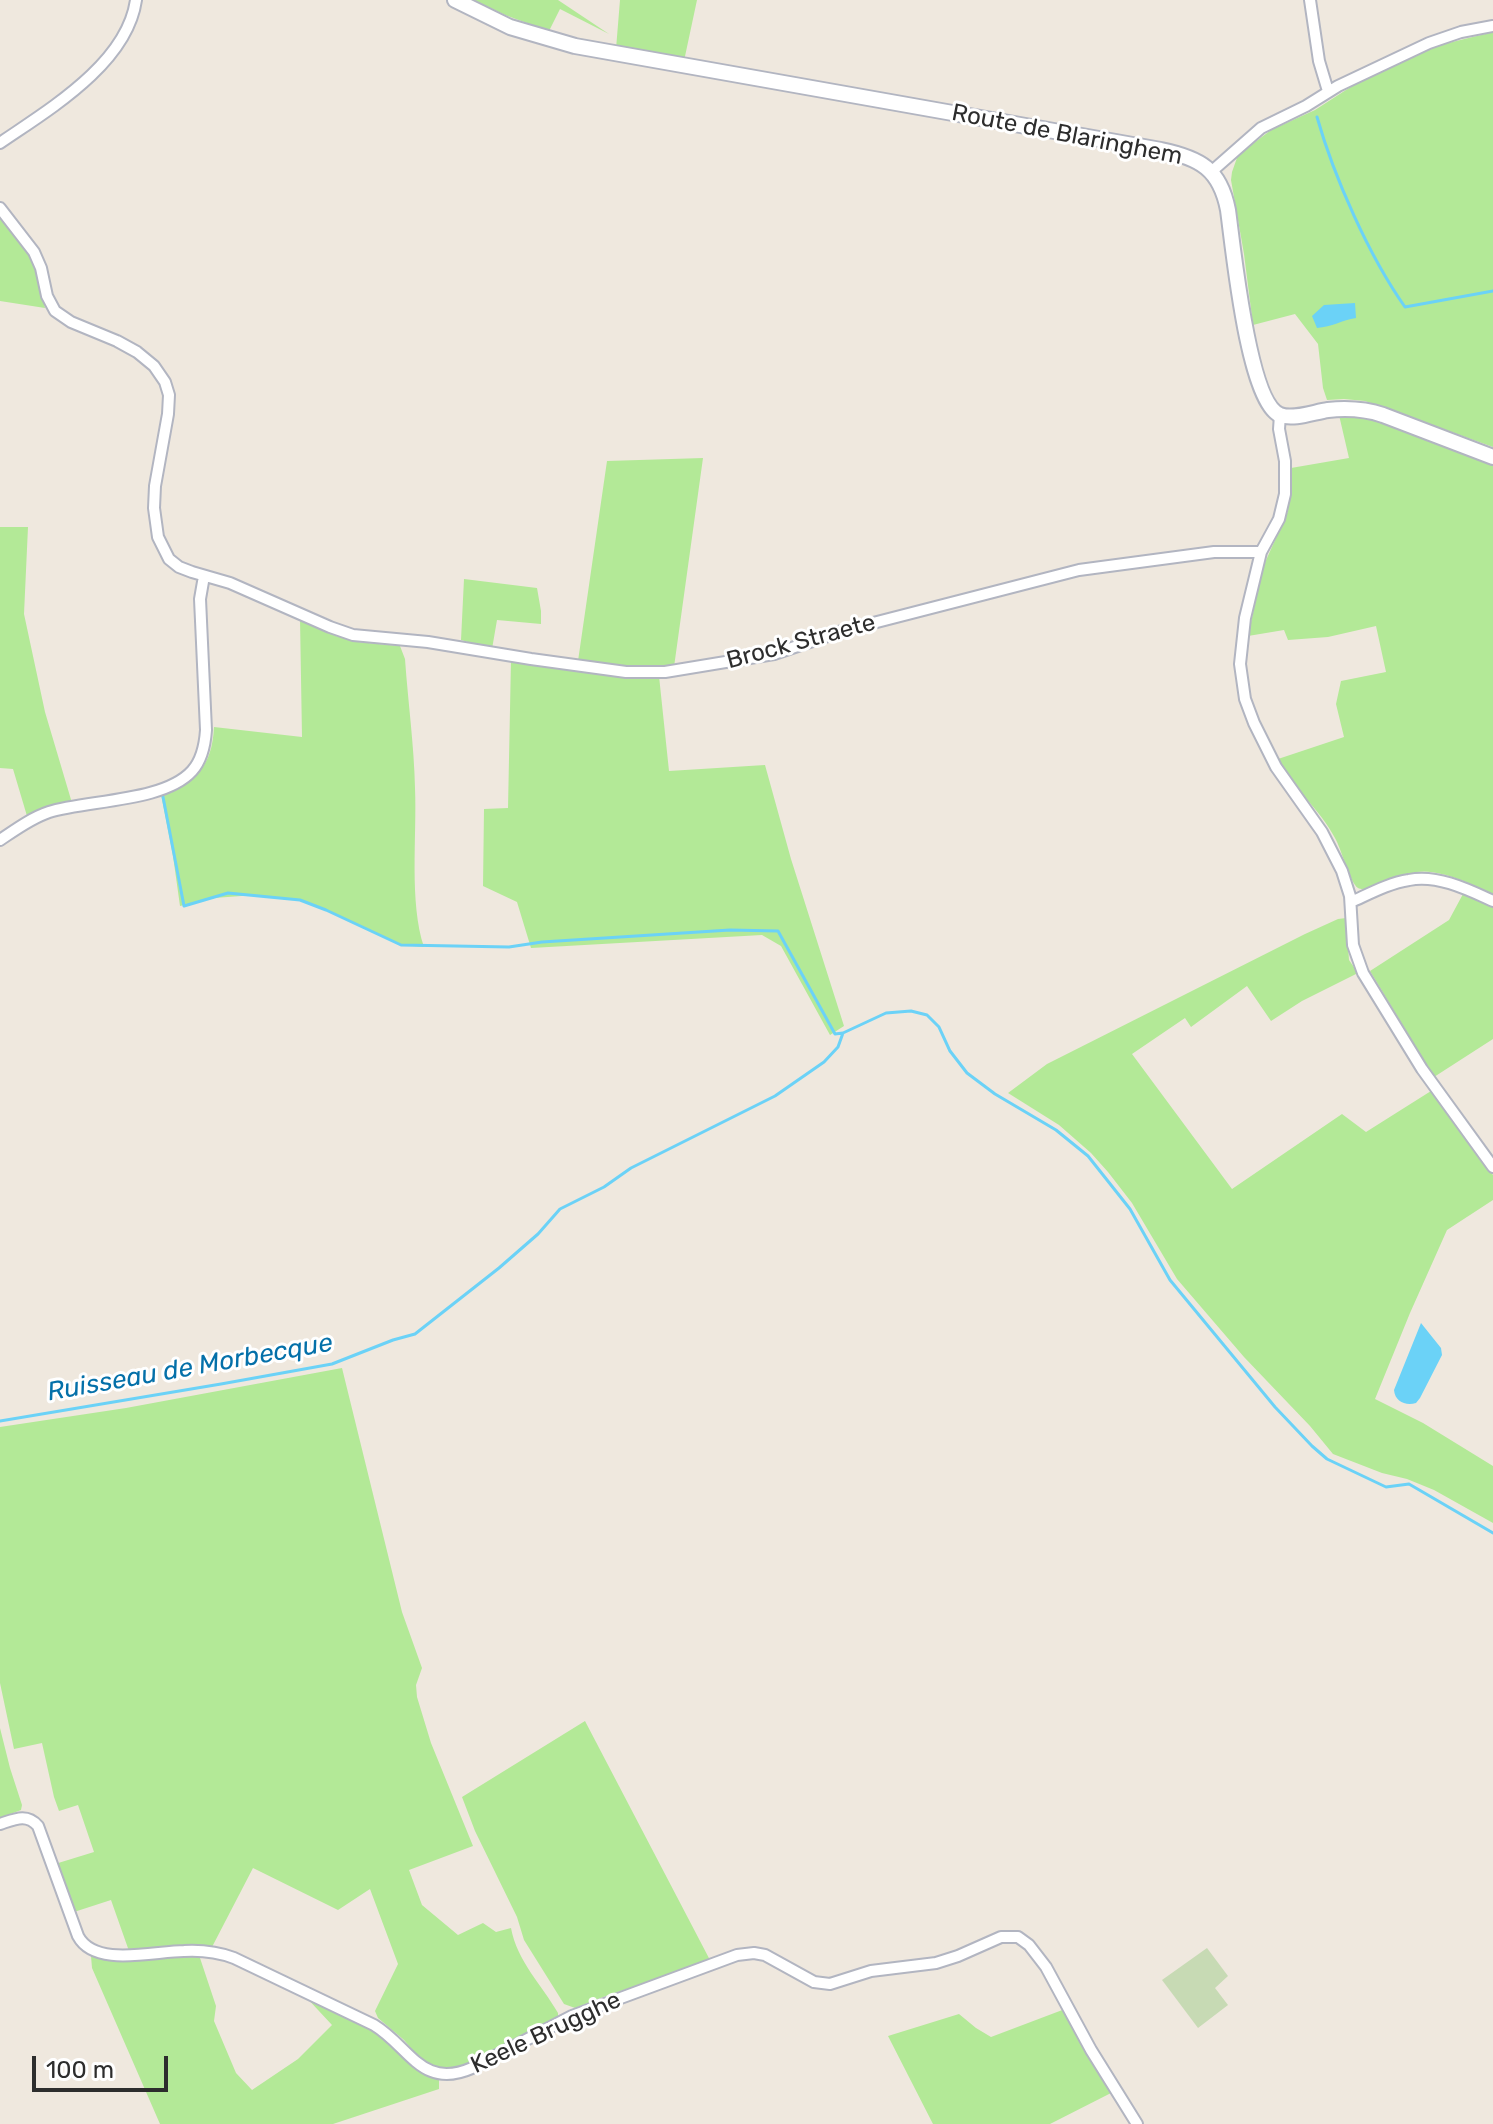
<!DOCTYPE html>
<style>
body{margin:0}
#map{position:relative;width:1493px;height:2124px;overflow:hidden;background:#efe8de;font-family:Rubik,sans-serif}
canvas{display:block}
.scale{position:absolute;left:32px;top:2056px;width:136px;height:36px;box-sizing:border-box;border:4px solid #2d2d2d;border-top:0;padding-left:10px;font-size:24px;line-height:28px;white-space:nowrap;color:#2d2d2d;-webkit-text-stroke:6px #fff;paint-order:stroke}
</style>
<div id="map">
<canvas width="1493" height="2124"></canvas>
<div class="scale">100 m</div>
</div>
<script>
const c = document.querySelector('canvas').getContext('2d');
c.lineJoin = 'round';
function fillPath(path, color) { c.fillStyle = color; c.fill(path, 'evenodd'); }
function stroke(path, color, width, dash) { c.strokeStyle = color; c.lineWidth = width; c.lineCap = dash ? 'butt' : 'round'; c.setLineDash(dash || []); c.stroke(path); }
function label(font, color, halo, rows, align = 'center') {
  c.font = font + ' Rubik,sans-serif'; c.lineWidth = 6; c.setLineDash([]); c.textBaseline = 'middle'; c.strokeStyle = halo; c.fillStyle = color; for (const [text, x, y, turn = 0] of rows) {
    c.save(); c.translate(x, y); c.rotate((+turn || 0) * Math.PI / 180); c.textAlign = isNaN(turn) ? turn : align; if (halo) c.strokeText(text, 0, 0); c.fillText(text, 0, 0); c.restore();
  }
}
fillPath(new Path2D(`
 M474,0H558L609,34L560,9L549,31L505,15Z
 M620,0H697L684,61L616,49Z
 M1493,32V447L1365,401L1344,399L1327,400L1323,388L1318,344L1295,314L1253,325L1244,254L1231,180L1232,172L1238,155L1271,130L1315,110L1363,79L1436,46Z
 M0,213L29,251L38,271L45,308L0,301Z
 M1339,415L1370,416L1493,464V894C1473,885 1439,868 1417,872C1403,874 1368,894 1358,888C1350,883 1341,848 1335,838C1320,809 1293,788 1275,760L1344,737L1336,704L1341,681L1386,672L1376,626L1328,637L1288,640L1284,630L1248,636L1263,567L1288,511L1291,468L1349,458Z
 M703,458L674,667L656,668L578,661L607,461Z
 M0,527H28L24,614L45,712L72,803L27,816L13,769L0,768Z
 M464,579L537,588L541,611V624L497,620L492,649L461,640Z
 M300,618L336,636L358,642L400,646L405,659C408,702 414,745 415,788C417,836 409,903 424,947L401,945L326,910L300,900L255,895L214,898L180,906L173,856L161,794C196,781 212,767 214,727L302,737Z
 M511,660L594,674L659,676L669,771L765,765L791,859L844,1026L830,1035L781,946L762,935L531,948L517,902L483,886L484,809L508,808Z
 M1463,894L1493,907V1039L1434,1077L1370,971L1449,920Z
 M1346,918L1349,960L1358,973L1302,1001L1271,1021L1247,986L1191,1027L1185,1018L1132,1054L1232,1189L1342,1114L1366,1132L1431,1091L1493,1175V1200L1447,1230L1410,1313L1375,1399L1423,1423L1493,1466V1523L1434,1490L1407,1479L1382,1473L1333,1454L1310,1426L1244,1357L1177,1279L1132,1203L1108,1172L1091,1153L1059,1125L1008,1093L1047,1064L1305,934L1338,919Z
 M342,1368L402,1612L422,1668L416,1685L417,1697L431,1743L473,1846L409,1870L422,1905L458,1935L483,1923L496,1932L511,1928C517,1961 542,1985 558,2013V2016L553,2021L471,2065L450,2071L431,2067L421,2060L404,2040L378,2018L375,2011L398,1964L370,1889L338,1910L253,1868L212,1947L176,1946L129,1951L111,1900L74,1912L55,1864L94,1852L78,1805L59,1811L54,1797L42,1743L14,1749L0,1683V1427L126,1408Z
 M585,1721L711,1962L611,1994L575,2008L564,2004L524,1940L517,1917L475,1831L462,1797Z
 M0,1728L10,1768L22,1805L21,1810L0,1818Z
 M199,1955L216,2006L214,2021L236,2073L252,2090L298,2059L332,2025L305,1996L380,2034L417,2070L439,2080V2089L333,2124H160L92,1968L91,1956L144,1960L172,1956Z
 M1065,2009L1111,2093L1050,2124H933L888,2036L959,2014L976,2028L991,2037Z`), '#b3e997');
fillPath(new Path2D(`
 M1207,1948L1228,1976L1215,1988L1228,2005L1198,2028L1162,1980Z`), '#c7dab4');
fillPath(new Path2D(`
 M1355,303L1356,318C1342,320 1332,327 1317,328L1312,316L1324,305Z
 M1421,1323L1441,1348L1442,1355L1420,1398L1416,1403C1406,1406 1395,1402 1394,1390Z`), '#6bd2f7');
stroke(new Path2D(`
 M1317,117C1334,177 1369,256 1405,307L1493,291
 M163,797L184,906L228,893L300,900L326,910L401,945L509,947L542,942L730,930L778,931L835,1034L843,1033
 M0,1421L221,1384L332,1364L393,1340L415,1334L499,1268L538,1234L560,1209L604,1187L631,1168L775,1096L824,1062L838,1047L843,1033L886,1013L911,1011L927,1015L939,1027L950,1051L967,1073L995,1094L1056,1130L1088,1156L1130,1209L1170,1280L1275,1407L1312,1446L1327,1459L1386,1487L1409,1484L1493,1533`), '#6bd2f7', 3);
const street = new Path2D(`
 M1310,0L1319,61L1328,91
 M0,143C48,110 127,64 136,0
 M1211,172L1261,128L1306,106L1338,86L1429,43L1461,32L1493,26
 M0,208L34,252L41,268L47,296L55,311L71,322L117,341L137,352L154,366L165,382L169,395L168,414L155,486L154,508L158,537L169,559L179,567L192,572L230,583L330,627L353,635L428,642L531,659L626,672H665L774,654L842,631L1079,570L1214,552H1261
 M1280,415L1279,429L1285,461V494L1279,519L1261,552L1245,618L1240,664L1245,699L1254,723L1276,767L1322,832L1342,871L1350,896L1353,945L1363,973L1422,1069L1493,1167
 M0,840C15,830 31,818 49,812C87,800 164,802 192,771C202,760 205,745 206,730L200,599L204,576
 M1351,902C1369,894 1389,883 1409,880C1437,874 1469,890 1493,901
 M0,1824C15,1819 27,1813 38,1826L78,1936C95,1968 154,1951 184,1951C202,1950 218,1952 234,1958L374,2025C410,2047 422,2090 472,2068L572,2016L737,1955L754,1953L765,1955L814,1982L830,1984L871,1971L936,1963L958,1956L1001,1937H1018L1029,1945L1046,1967L1091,2050L1137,2124`);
const secondary = new Path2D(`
 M455,0L510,27L575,46L1161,150C1200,158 1220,169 1228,210C1233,246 1248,402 1280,415C1294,420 1314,412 1328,410C1347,408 1365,409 1383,415L1493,457`);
stroke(street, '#b2b5c1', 14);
stroke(secondary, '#b2b5c1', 18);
stroke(street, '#fff', 10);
stroke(secondary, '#fff', 14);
label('24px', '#2d2d2d', '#fff', [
 ["Route de Blaringhem",1067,135,11],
 ["Brock Straete",801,642,-15],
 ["Keele Brugghe",546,2033,-25]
]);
label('italic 26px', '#0470a9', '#fff', [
 ["Ruisseau de Morbecque",190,1368,-10]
]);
</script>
